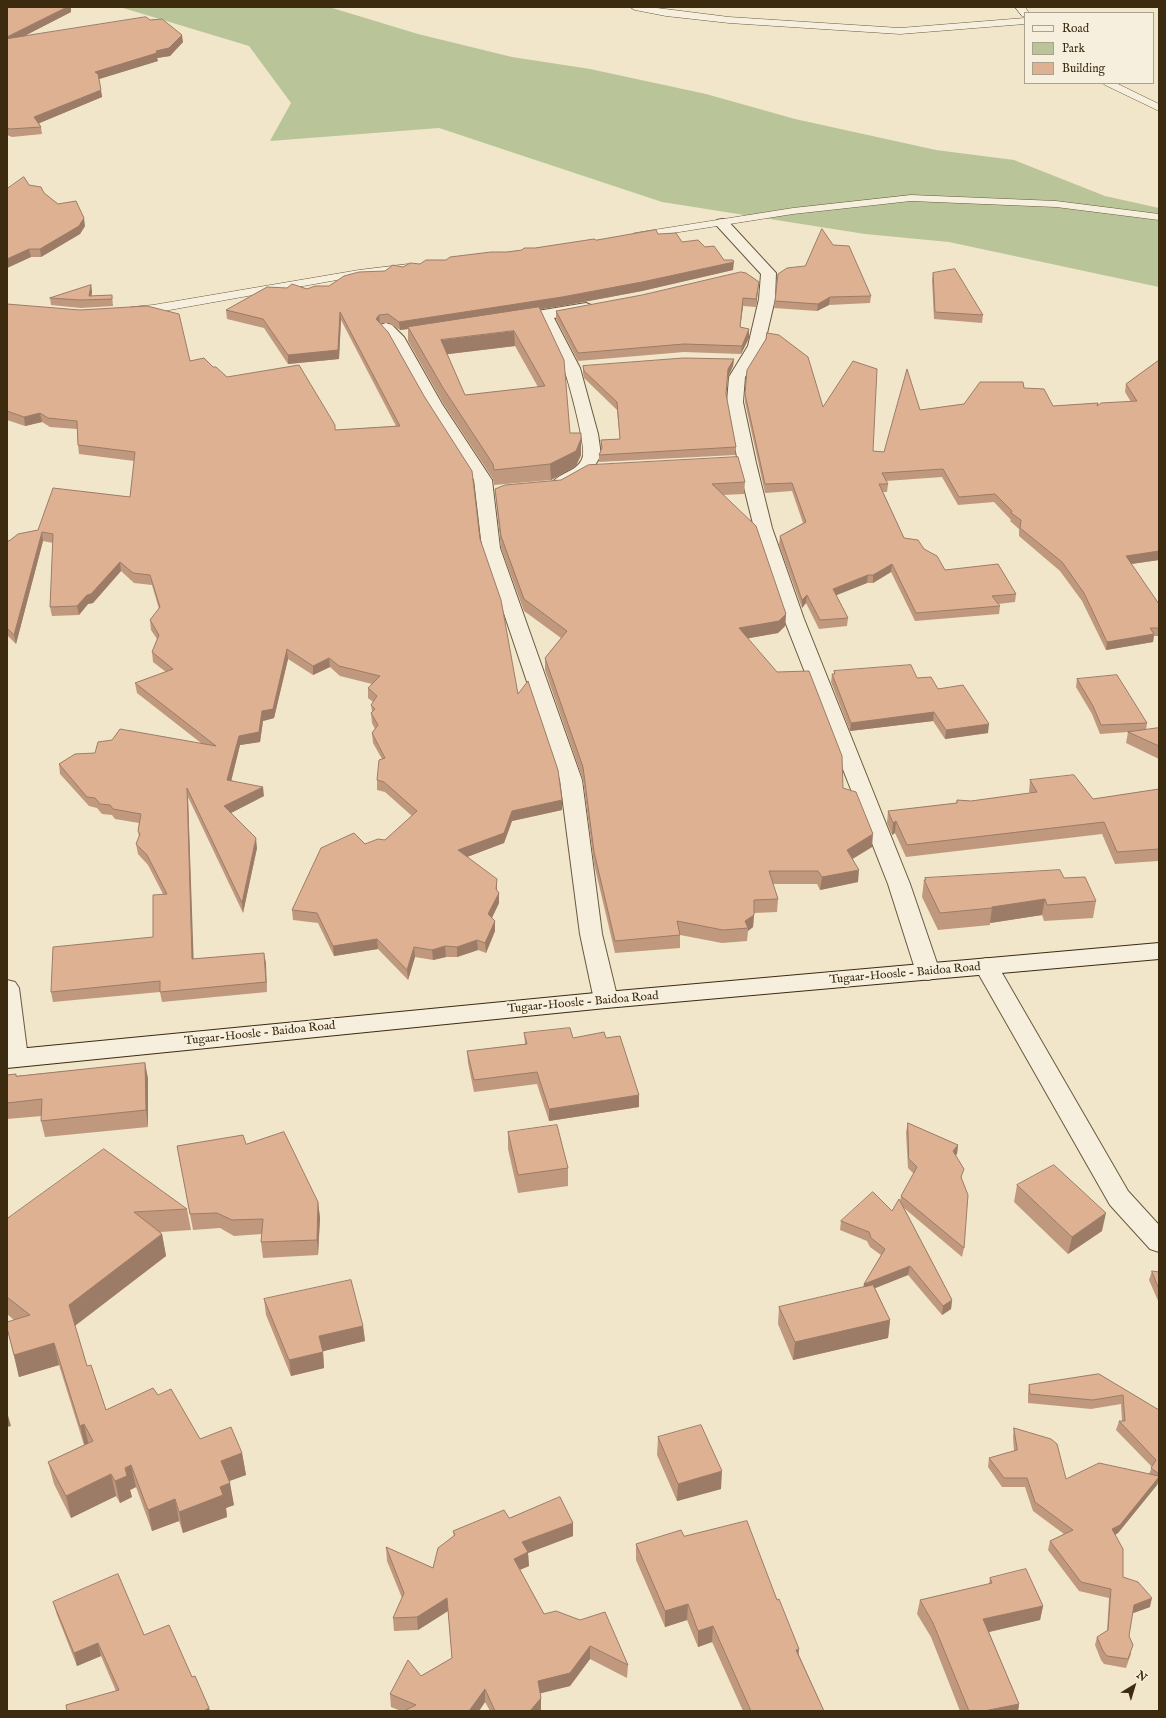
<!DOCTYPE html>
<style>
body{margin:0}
#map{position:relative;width:1166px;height:1718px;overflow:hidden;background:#f1e6ca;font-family:"IM FELL English",serif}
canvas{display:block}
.frame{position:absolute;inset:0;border:8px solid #3d2b10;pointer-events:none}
.legend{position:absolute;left:1024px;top:12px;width:130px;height:72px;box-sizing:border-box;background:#f6efdd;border:1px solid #aca18b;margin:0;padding:5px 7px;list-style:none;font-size:12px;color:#3d2b10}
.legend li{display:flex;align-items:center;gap:8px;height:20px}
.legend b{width:20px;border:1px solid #aca18b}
.north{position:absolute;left:1114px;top:1666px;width:40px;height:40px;-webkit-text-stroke:3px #f6efdd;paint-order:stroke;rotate:38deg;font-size:11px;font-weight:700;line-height:16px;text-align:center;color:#3d2b10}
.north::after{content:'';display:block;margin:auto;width:14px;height:18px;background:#3d2b10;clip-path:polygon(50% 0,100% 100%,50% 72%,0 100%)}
</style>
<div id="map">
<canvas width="1166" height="1718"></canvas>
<div class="frame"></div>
<ul class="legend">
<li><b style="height:5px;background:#f6efdd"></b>Road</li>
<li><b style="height:11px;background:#b9c598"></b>Park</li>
<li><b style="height:11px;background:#dfb193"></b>Building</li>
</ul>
<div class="north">N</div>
</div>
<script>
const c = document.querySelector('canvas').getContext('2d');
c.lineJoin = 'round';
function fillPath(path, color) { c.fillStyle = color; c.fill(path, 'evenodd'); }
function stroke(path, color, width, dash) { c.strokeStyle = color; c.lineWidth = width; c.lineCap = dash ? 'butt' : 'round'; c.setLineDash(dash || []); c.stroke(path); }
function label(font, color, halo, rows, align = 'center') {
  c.font = font + ' "IM FELL English",serif'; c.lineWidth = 4; c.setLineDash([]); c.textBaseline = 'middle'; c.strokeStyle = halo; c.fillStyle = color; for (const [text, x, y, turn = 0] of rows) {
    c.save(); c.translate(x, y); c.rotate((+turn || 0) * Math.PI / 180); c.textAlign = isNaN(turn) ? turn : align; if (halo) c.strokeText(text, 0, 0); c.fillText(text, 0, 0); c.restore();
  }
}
fillPath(new Path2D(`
 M120,7H329L418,34L512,57L590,69L706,94L795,119L936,150L1014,160L1105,196L1159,208V287L949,242L865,234L662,202L439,128L270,141L291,103L249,46Z`), '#b9c598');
const lane = new Path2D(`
 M630,7H649L729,17L900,28L1025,18V24L900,34L729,23L666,16L635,10Z
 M1015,7H1025L1029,13H1025V17L1022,16Z
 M1103,83H1116L1159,104V111L1105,85Z
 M911,195L1056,201L1159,214V220L1056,207L911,201L793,214L635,239L629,236L635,233L793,208Z
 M409,264L413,265L415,267L413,269L359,276L153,313H131L129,310L131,307L153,305L359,270Z`);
const street = new Path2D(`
 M722,219L727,220L776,273L775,299L764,346L745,377L743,402L756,463L772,528L804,619L910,884L940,972L936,978L928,980L920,978L916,972L888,884L784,619L754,528L738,463L727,402L729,377L748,346L759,299L761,274L717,226L715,223L717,220Z
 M586,303L591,305L594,308L591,311L554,318L580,368L598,434L601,455L590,474L567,487L561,488L555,487L552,483C561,471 579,472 583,456C586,445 568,378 563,367C556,351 548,336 540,320L513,325L508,323L505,320L508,317L513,315Z
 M386,323L392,325L404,337L442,404L492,480L500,548L582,780L602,934L618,1000L614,1006L606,1008L598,1006L594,1000L580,934L560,780L482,548L474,480L426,404L390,340L378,328L380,325Z
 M986,958L994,961L998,966L1128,1191L1159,1225V1252L1150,1249L1110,1205L974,966L978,961Z
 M7,980L15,982L19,988L28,1058L25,1064L16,1067L7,1063Z`);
const secondary = new Path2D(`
 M1159,943V959L606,1008L7,1068V1050L606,992Z`);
stroke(lane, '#6a5a3e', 1);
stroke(street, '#6a5a3e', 2);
stroke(secondary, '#3d2b10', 2);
fillPath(lane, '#f6efdd');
fillPath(street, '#f6efdd');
fillPath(secondary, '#f6efdd');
fillPath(new Path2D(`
 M7,7L71,12L24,36L150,20L183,42L170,56L157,58L158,61L99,79L102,97L39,123L41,127L42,134L12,137L7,135Z
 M29,185L44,193L85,226L80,234L41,257H31L7,268V189Z
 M658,234L682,242L705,247L724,260L733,270L642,291L562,306L540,309L570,433L581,455L576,466L551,480L494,485L493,479L443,403L408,341V329L400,330L389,323H380L480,539L518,694L562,800V810L512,821L504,843L467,857L499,893V903L492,918L495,921V931L486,953L478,950L457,957H446L433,960L415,957L408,980L378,949L334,956L318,923L293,920L292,910L365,844L385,840L412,816L385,792L377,790V780L382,759L373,743L372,733L375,729L372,723L371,713L372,712L371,705L373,702L368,698V688L372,684L340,676L330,667L313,675L288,659L274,718L263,721L260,742L240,745L231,780L264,796L231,813L257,848L243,913L188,797L193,959L264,953L267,992L162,1002L160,992L53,1002L51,992L153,937L163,894L148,865L138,854L136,844L139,837L138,831L139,823L115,819L112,815L102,814L97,808L89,806L60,774L59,764L95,753L201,743L137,693L135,683L166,672L153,662L152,652L157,639L151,630L150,620L159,609L152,585L134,583L121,571L93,603L88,604L79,615L52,616L50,607L53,543L43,541L16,644L7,635V541L130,497L134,461L79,454L78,445L77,429L50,427L42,422L25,426L7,420V304L213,367L227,377L335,430L396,426L341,320L339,359L288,364L264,328L227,319L226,310L307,289L329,286L385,271L403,267L446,260L596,240ZM515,346L538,387L465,395L447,354Z
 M833,245L871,296L870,303L829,305L817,311L774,308L775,301L805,266Z
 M933,273L983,315L982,323L934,319L932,280Z
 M759,282L756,307L743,306L740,327L749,329V338L741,354L684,352L578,361L556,319V311Z
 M91,285L92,292L91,296L112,295L113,306L81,308L51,305L50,298Z
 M734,359L733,366L728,377L726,395L736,447L735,455L599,462V455L602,449L601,440L620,439L617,410L584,378L583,373V366Z
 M1159,360V560L1131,564L1159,604V636H1154L1153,642L1106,650L1082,601L1060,571L1019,536V529L1010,521L1011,520L994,502L958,505L942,477L886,481L888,484L887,492H883L904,538L924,549L945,570L1016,594L1015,602L998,604L1000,606L999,614L915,621L891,572L873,583H867L836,595L848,618L847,626L819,629L806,603L802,608L779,545L780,536L803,523L792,491L765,493L745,402L747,370L823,407L873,451L884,452L920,410L964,404L1024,388L1053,406L1098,403V405L1131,402L1125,392L1126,384Z
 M745,482L744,494L723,495L786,614L785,626L778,633L748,638L843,788L872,847L852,859L858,882L820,890L817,884H773L778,899L777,912L754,913L753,927L748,931L747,941L722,943L680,935V948L615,953L594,864L583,780L545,670V658L561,638L524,611L501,548L496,501L495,489Z
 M834,671L917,678L938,689L988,733L945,739L933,721L850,731L831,682L832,674H834Z
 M1077,679L1147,723L1146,730L1159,728V759L1126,743L1128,732L1100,734L1092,714L1076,687Z
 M1030,780L1093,799L1159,789V863L1158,861L1115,864L1102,834L906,857L895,833L892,835L887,823L888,811L956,803L957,800L971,801L1030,793L1029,792Z
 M925,878H1064L1096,901L1093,918L1044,921L1042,915L990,923V925L938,930L922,897L924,880H925Z
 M524,1033L573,1038H606L639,1095V1107L549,1121L537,1084L474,1092L468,1063L467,1051L525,1044Z
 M145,1063L148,1079V1127L45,1137L41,1121L42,1116L7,1119V1075L17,1076Z
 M908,1123L958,1145L957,1154L955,1156L962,1179L964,1248L962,1257L904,1208L952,1300L951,1309L942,1315L908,1275L875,1288L890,1320L888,1338L793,1360L778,1324L779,1307L863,1288L864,1284L881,1255L870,1247L867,1241L840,1230L841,1221L892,1211L900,1201L901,1196L914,1174L908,1168L906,1132Z
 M508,1132L568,1168V1186L518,1193L508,1149Z
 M246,1144L318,1202L320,1218L318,1255L263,1258L261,1242L262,1234L234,1236L220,1228L193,1230L177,1146Z
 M1017,1185L1102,1231L1068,1254L1014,1202Z
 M187,1209L191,1230L160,1232L162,1234L166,1256L75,1326L87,1366L106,1410L158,1395L200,1439L242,1453L246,1475L229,1481L234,1505L226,1508L227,1517L183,1533L179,1521L152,1531L136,1487L130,1490L132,1497L120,1503L116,1496L71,1518L54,1484L48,1462L84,1445L59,1365L19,1377L7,1328L14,1320L7,1314V1219Z
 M1152,1271L1159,1272V1303L1149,1280Z
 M264,1299L363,1326L365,1341L323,1351L324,1368L291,1376L266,1315Z
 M1099,1374L1159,1410V1485L1158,1484L1157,1485L1118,1533L1115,1535L1123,1577L1150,1607L1132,1613L1129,1636L1131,1654L1126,1668L1104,1664L1101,1660L1095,1645L1097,1637L1107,1631L1109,1598L1079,1591L1048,1550L1050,1541L1064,1534L1033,1511L1025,1487H1002L988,1467L989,1458L1014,1451L1013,1437L1014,1428L1066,1479L1149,1474L1152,1467L1116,1430L1119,1421H1122L1121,1404L1091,1409L1028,1403V1394L1029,1385Z
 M658,1437L721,1489L677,1501L657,1455Z
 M509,1518L573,1523V1536L528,1553L529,1566L520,1570L544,1614L628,1665L627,1678L590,1659L570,1686L540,1693L541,1698V1711H490L485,1702L479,1711H401L391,1707L390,1694L452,1658L448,1611L418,1630L394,1631L393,1618L402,1598L387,1561L386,1547L433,1568L454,1537L453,1531Z
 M684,1536L799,1655L824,1711H743L712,1642L698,1647L687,1620L665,1627L636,1560V1544Z
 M990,1578L1043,1606L1040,1620L989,1632L1019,1704L1018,1711H960L931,1637L917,1614L920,1600L989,1584Z
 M53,1602L144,1635L192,1677L209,1708L210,1711H67L116,1691L101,1656L77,1666L57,1615Z`), '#c0987e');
fillPath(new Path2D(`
 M67,7H71V12L7,45V37Z
 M182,35L183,42L170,56L157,58L158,61L96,80L95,72L156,51Z
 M101,90L102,97L35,125L34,117Z
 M84,218L85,226L80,234L41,257L40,249Z
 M29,249L31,257L7,268V259Z
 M734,262L733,270L642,291L562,306L409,329L408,327V329L400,330L399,322Z
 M759,282L758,290L756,307V299Z
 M91,285L92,292L91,300L89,296Z
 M830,297L829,305L817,311L818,304Z
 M743,298V306L739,336L740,327Z
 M340,312L341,320L339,359L288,364V355Z
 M379,315L380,324L376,319Z
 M749,329V338L741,354L742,346Z
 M514,331L515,346L441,355V340Z
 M734,359L733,366L728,377V369Z
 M40,413L42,422L25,426L24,417Z
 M581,439V455L576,466L551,480L550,464Z
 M42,532L43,541L16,644L14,635Z
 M1159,551V560L1124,565L1126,556Z
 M120,562L121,571L93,603L88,604L79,615L77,606L87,595Z
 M892,564L891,572L873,583V575Z
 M868,575L867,583L832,597L833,589Z
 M807,595L806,603L802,608V600Z
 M786,614L785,626L778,633L739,640V628Z
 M1154,634L1153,642L1106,650L1107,642Z
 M287,649L288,659L274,718L263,721L260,742L240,745L229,790L227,780L239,736L262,711Z
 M329,658L330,667L313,675V666Z
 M934,712L933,721L850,731L851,723Z
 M989,724L988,733L945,739L946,730Z
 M263,787L264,796L225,816L224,806Z
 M187,788L188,797L194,969L192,959Z
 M562,800V810L512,821L504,843L459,860L458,850L512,811Z
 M896,821L895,833L892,835L893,823Z
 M873,834L872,847L846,863L847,850Z
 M256,838L257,848L243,913L242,903Z
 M859,870L858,882L820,890L822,877Z
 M497,879V889L496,898L499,893V903L489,924L488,914L496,889Z
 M1045,899L1042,915L990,923L992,908V907Z
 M754,915L753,927L748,931V928L745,921Z
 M495,921V931L486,953L485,943Z
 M377,939L378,949L334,956L333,946Z
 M477,940L478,950L457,957V947Z
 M445,946L446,957L433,960L432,950Z
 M414,947L415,957L408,980L407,970Z
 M264,953L266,963L267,992L266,982Z
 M145,1063L148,1079V1127L146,1110Z
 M639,1095V1107L549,1121V1109Z
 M958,1145L957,1154L951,1160L953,1151Z
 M318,1202L320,1218L318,1255L317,1240Z
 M1106,1213L1102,1231L1068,1254L1072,1237Z
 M162,1234L166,1256L73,1327L69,1305Z
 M910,1266L908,1275L863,1293L864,1284Z
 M952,1300L951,1309L942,1315L943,1306Z
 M890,1320L888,1338L793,1360L795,1342Z
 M363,1326L365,1341L320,1352L319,1336Z
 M54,1343L59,1365L19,1377L14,1355Z
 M323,1352L324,1368L291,1376L289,1360Z
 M7,1412L11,1426L7,1427Z
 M84,1424L89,1446L85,1447L80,1426Z
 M242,1453L246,1475L224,1483L221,1461Z
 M131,1465L136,1487L130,1490L132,1497L120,1503L115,1481L125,1468Z
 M722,1471L721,1489L677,1501L678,1484Z
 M111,1474L116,1496L71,1518L66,1496Z
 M1159,1477L1157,1485L1118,1533L1109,1538L1112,1529Z
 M230,1483L234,1505L226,1508L227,1517L183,1533L179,1512L220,1487Z
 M175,1499L179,1521L152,1531L148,1510Z
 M573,1523V1536L528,1553L529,1566L514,1572V1559L522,1542Z
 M447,1598L448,1611L418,1630L417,1617Z
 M1152,1598L1150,1607L1131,1614L1134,1605Z
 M688,1604L687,1620L665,1627V1611Z
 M1043,1606L1040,1620L980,1634L983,1619Z
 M713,1626L712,1642L698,1647V1631Z
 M98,1643L101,1656L77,1666L74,1653Z
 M590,1646V1659L570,1686L538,1694V1681Z
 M799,1649L798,1665L796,1650Z
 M485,1689V1702L479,1711H469Z
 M541,1698V1711H530Z
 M1019,1704L1018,1711H984Z
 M209,1708L210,1711H204Z`), '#9c7c67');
const building = new Path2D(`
 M7,7H67L7,37Z
 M146,17L150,20L162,19L182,35L169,48L156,51L157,53L95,72L98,74L101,90L34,117L41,127L10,129L7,128V39Z
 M24,177L29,185L41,187L44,193L58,204L76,201L84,218L79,226L40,249H29L7,259V189Z
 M822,229L833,245L849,246L871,296L830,297L818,304L775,301L778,274L787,268L805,266Z
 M656,230L658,234L676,233L682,242L698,240L705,247L714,246L724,260H733L734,262L642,282L562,297L399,322L388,314L379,315L376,319L388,332L424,396L472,471L480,539L501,600L518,694L528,681L558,770L562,800L512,811L504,833L458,850L497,879L496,889L499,893L488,914L495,921L485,943L477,940L457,947L445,946L432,950L414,947L407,970L377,939L333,946L317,913L292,910L321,848L354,833L365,844L378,839L385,840L417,811L384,782L377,780L379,760L385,758L372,733L378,725L371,713L375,709L371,705L377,696L368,688L380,676L339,666L329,658L313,666L287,649L273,709L262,711L259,732L239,736L227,780L263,787L224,806L256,838L242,903L187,788L192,959L264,953L266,982L160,992V981L51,992L53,947L153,937V895L167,894L147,855L136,844L140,834L138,831L141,814L113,809L110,805L100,804L95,798L87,797L59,764L75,754L95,753L98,742L112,740L120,729L216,746L135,683L173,669L152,652L159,635L150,620L160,607L150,575L133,573L120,562L91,594L87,595L77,606L50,607L53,534L42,532L14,635L7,628V541H9L18,534L38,530L53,488L130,497L135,452L78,445L77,421L48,418L40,413L24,417L7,411V304L80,310L147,306L179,314L190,361L204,358L213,367H216L227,377L299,365L335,425V430L400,426L340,312L338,350L288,355L263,319L226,310L267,287L287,288L292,284L307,289L315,286H329L344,276L359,272L385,271L393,265L403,267L410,263L420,264L426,260H446L450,257L491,252H507L522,250L524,248H535L594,239L596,240Z
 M955,269L983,315L935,312L933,273Z
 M741,272L746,273L759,282L756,299L743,298L740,327L749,329L742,346L684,344L578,353L556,311L642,295Z
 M91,285L89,296L112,295V299L80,300L50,298Z
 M539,307L564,360L570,433H581V439L576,451L550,464L494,470L493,464L443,388L408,327ZM514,331L545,386L465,395L441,340Z
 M767,333L779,335L808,357L823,407L853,361L877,369L873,451L884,452L907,369L920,410L964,404L980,382H1023L1024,388L1044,389L1053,406L1098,403L1097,406L1101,403L1137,401L1126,384L1159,360V551L1126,556L1159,604V628H1150L1154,634L1107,642L1084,593L1062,562L1020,528L1021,520L1011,513L1012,511L995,494L959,497L943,469L882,473L888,484H879L904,538L918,540L924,549L937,556L945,570L998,564L1016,594L992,596L1000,606L916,613L892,564L873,575H868L833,589L848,618L820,620L807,595L802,600L780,536L806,522L792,483L765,484L745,394L747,370L766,339Z
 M684,358L734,359L728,369L726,394L736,447L599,455L602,448L601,440L620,439L617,402L584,371L583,366Z
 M738,457L745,482L712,484L756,526L786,614L779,621L739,628L777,672L809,671L842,756L843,788L856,792L873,834L847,850L859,870L822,877L818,871H769L778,899L754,900V915L745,921L748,928L723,930L677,921L680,935L615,941L594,852L583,767L545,658L567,631L524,599L501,536L495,489L505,485L561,480L588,465Z
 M911,665L917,678L931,677L938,689L963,685L989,724L946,730L934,712L851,723L832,674H835L834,671Z
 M1117,675L1147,723L1101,725L1093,706L1077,679Z
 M1159,728V746L1128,732Z
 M1074,775L1093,799L1159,789V849L1117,852L1104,822L907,845L896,821L893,823L888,811L957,803V800L971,801L1037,792L1030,780Z
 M1060,870L1064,878L1085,877L1096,901L1047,905L1045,899L992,907V908L940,913L924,880H926L925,878Z
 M570,1028L573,1038L604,1032L606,1038L620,1036L639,1095L549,1109L537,1072L474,1080L467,1051L527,1044L524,1033Z
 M145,1063L146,1110L41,1121L42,1099L7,1103V1075L16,1074V1076Z
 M908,1123L958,1145L953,1151L964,1169L961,1177L968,1195L964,1248L901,1196L917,1167L909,1159Z
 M557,1125L568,1168L518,1175L508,1132Z
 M284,1132L318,1202L317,1240L261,1242L263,1219L232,1220L217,1213L190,1214L177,1146L243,1135L246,1144Z
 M104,1149L187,1209L134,1212L162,1234L69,1305L87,1366L91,1365L106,1410L153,1388L158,1395L171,1389L200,1439L231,1427L242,1453L221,1461L230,1483L220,1487L223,1495L179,1512L175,1499L148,1510L131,1465L125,1468L127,1476L115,1481L111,1474L66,1496L48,1462L93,1441L84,1424L80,1426L54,1343L14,1355L7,1328V1322L30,1315L7,1297V1219Z
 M1054,1165L1106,1213L1072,1237L1017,1185Z
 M873,1192L892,1211L899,1199L952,1300L943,1306L910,1266L864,1284L885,1249L871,1238L869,1232L841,1221Z
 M1152,1271L1159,1272V1289Z
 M351,1280L363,1326L319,1336L323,1352L289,1360L264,1299Z
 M873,1285L890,1320L795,1342L779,1307Z
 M1099,1374L1159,1410V1474L1151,1468L1156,1460L1119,1421H1125L1123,1395L1093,1400L1030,1394L1029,1385Z
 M701,1425L722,1471L678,1484L658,1437Z
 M1014,1428L1051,1439L1057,1444L1066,1479L1099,1463L1159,1476V1477L1120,1525L1112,1529L1123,1549V1577L1138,1582L1152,1598L1134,1605L1129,1636L1133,1645L1128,1659L1107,1656L1103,1651L1097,1637L1108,1630L1111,1589L1081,1582L1050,1541L1073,1530L1035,1502L1027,1478H1004L989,1458L1017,1450Z
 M560,1497L573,1523L522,1542L528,1552L514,1559L544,1614L556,1611L580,1620L605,1612L628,1665L590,1646L570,1673L538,1681L541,1698L530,1711H495L485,1689L469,1711H404L416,1705L390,1694L408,1660L421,1676L452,1658L447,1598L417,1617L393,1618L404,1593L386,1547L433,1568L438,1548L455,1535L453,1531L504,1510L509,1518Z
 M747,1521L777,1600L779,1599L799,1649L796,1650L824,1711H751L713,1626L698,1631L688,1604L665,1611L636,1544L681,1530L684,1536Z
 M1026,1569L1043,1606L983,1619L1019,1704L984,1711H969L933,1623L920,1600L992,1583L990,1578Z
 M118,1574L144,1635L169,1625L192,1677L195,1676L209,1708L204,1711H67L66,1705L119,1690L98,1643L74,1653L53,1602Z`);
fillPath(building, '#dfb193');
stroke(building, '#9c7c67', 1);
label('12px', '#3d2b10', '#f6efdd', [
 ["Tugaar-Hoosle - Baidoa Road",905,974,-5],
 ["Tugaar-Hoosle - Baidoa Road",583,1003,-5],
 ["Tugaar-Hoosle - Baidoa Road",260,1034,-6]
]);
</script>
